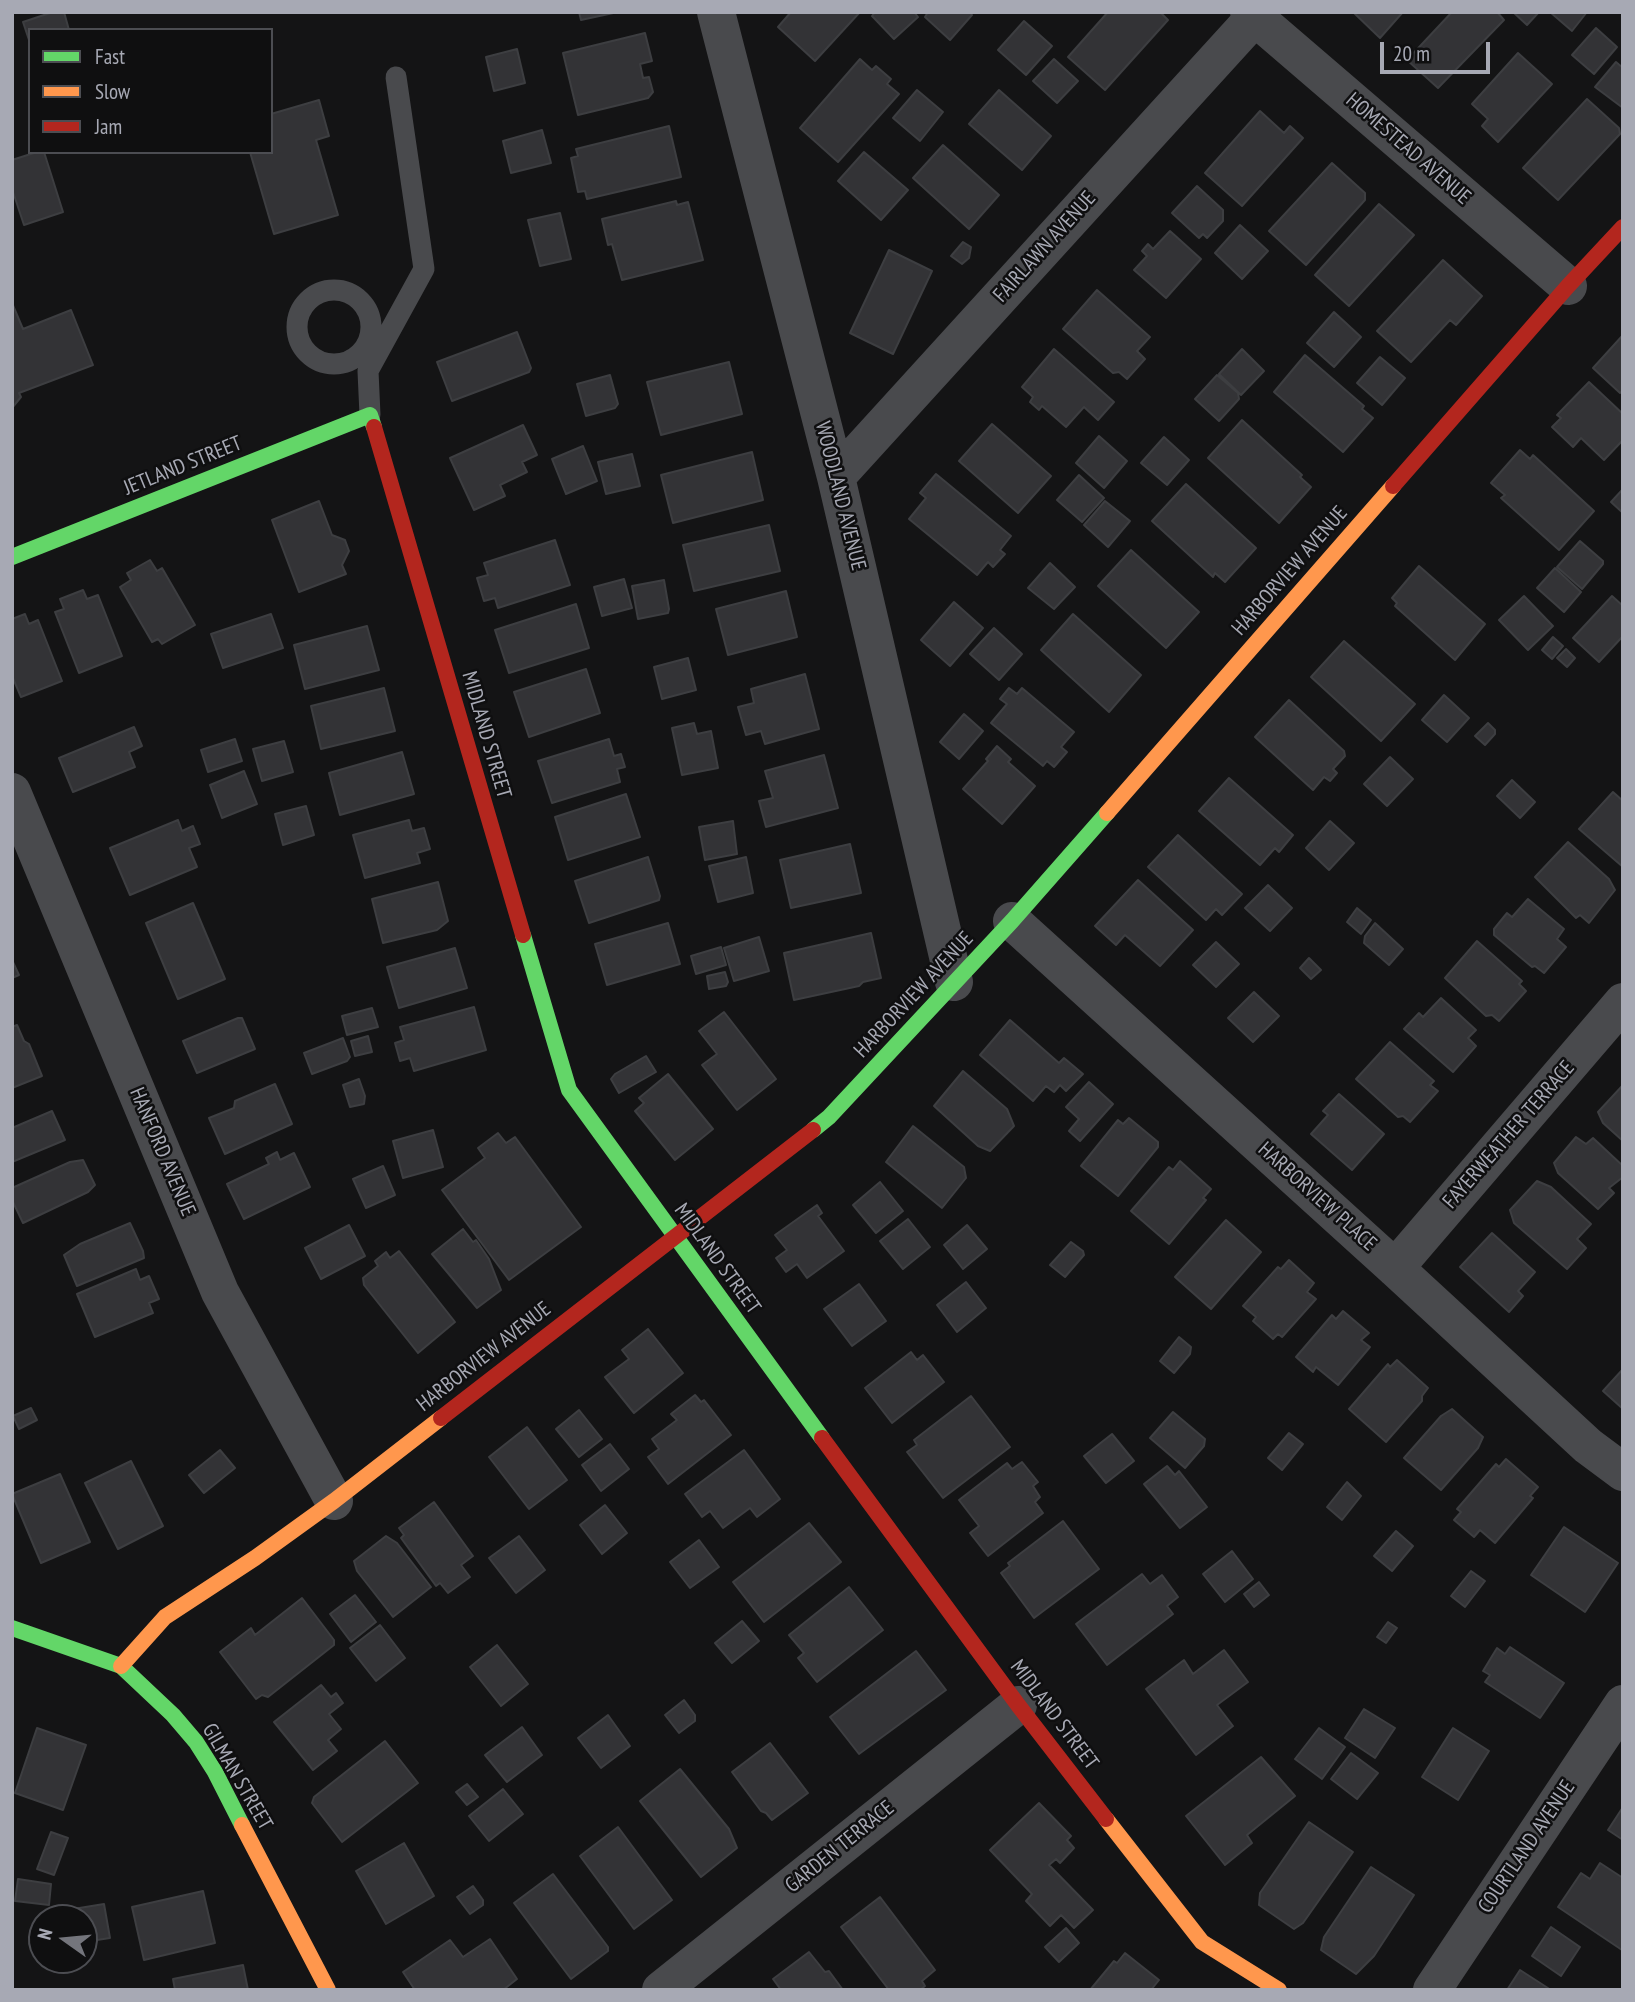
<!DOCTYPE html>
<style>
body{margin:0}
#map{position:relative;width:1635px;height:2002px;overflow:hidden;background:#141415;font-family:"PT Sans Narrow",sans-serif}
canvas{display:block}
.frame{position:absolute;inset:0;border:14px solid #a7a9b4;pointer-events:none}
.legend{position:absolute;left:28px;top:28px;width:245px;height:126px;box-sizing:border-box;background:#0f0f10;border:2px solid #4c4d52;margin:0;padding:9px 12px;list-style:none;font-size:21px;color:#a7a9b4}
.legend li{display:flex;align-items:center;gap:14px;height:35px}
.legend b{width:35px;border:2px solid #4c4d52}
.north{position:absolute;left:28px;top:1904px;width:70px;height:70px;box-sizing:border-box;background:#0f0f10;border:2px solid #4c4d52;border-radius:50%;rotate:285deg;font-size:19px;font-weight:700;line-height:28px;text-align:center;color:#a7a9b4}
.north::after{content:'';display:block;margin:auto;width:24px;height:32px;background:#74757c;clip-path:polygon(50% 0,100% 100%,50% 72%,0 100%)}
.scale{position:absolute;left:1380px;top:42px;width:110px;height:32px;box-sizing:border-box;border:4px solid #a7a9b4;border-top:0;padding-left:9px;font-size:21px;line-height:24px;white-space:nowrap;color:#a7a9b4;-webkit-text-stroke:5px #0f0f10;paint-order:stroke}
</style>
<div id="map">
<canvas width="1635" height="2002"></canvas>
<div class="frame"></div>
<ul class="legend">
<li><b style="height:9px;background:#63d668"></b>Fast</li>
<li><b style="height:9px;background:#ff974d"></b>Slow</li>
<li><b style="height:9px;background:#b3261e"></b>Jam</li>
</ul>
<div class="north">N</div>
<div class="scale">20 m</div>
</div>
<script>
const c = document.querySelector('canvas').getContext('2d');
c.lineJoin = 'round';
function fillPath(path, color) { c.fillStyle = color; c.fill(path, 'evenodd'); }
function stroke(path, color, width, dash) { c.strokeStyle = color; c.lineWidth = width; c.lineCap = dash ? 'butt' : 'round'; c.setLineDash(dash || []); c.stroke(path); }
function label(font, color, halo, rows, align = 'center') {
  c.font = font + ' "PT Sans Narrow",sans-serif'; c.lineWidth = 5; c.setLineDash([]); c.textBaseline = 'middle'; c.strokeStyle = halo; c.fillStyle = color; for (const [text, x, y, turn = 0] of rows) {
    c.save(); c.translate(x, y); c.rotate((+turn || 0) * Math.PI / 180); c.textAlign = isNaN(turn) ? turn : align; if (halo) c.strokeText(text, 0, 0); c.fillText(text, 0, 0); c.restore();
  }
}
const building = new Path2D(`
 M53,12H64L69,30H30V43L23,22Z
 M579,12H618L581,20Z
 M791,12H860L815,61L778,27Z
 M875,12H914L918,17L894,39L872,16Z
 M928,12H970L972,15L950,40L925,17Z
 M1108,12H1160L1168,20L1105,90L1068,57Z
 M1353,12H1403L1380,38Z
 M1452,12H1497L1504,20L1438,88L1407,60Z
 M1513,12H1539L1527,25Z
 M1550,12H1587L1572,31Z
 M1024,21L1052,46L1026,75L998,50Z
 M1596,28L1617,47L1594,74L1572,55Z
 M645,33L652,61L640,64L643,78L649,77L653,92L648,98L578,115L563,53Z
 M517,49L525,83L494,91L486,57Z
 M1518,53L1552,84L1498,142L1482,126L1488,119L1472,104Z
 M860,59L872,70L876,66L891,79L887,84L899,94L838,162L800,128Z
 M1054,59L1078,81L1057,103L1033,81Z
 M1616,62L1623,68V108L1595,87Z
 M917,90L943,112L920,141L893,118Z
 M999,90L1051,136L1022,170L969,124Z
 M1587,99L1619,128L1620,134L1558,200L1523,168Z
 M319,100L329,136L316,140L338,215L274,234L250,152H271V114Z
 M1260,111L1284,133L1290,126L1303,138L1242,206L1205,173Z
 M669,126L681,177L587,199L585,191L578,192L571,158L578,156L576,149Z
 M542,130L551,163L511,173L503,141Z
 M943,145L999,195L969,229L913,178Z
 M37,152H44L63,212L24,225L12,189V160Z
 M864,152L908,190L881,220L838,181Z
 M1332,163L1365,193V200L1306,265L1269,231Z
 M1197,186L1223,210V221L1207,238L1203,234L1199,238L1172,213Z
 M676,201L677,205L688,202L703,260L622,280L612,244L608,245L602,219Z
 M1379,204L1414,235L1349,306L1315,275Z
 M560,213L571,259L540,266L528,220Z
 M1240,225L1268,251L1242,279L1215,253Z
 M1170,231L1201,259L1166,298L1134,270L1147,256L1142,251L1148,244L1153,249Z
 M963,242L971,247L969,258L962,264L951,256Z
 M889,250L932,271L893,354L850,333Z
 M1443,260L1482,296L1456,325L1450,320L1411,362L1377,331Z
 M1097,290L1150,337L1137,351L1145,359L1127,379L1119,372L1113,373L1063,329Z
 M12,303L23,329L71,310L93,365L19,393L21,397L12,408Z
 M1334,312L1361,337L1334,367L1307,343Z
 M517,332L531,368L529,372L452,401L437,362Z
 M1623,335V390L1620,393L1593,368Z
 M1054,349L1114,402L1098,420L1084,407L1066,427L1042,406L1039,410L1030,402L1033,397L1022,387Z
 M1242,349L1264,371L1241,395L1219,374Z
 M1305,355L1364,406L1362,409L1373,418L1343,452L1274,392Z
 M1380,357L1405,378L1382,405L1357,383Z
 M729,362L742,414L661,435L647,382Z
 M610,375L618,404L615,408L586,416L577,384Z
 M1217,375L1238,393L1239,399L1219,421L1195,399Z
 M1589,382L1623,414V440L1604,460L1581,438L1573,447L1552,427L1561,418L1557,415Z
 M1242,420L1302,475L1300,477L1311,487L1279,523L1208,458Z
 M992,424L1051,476L1018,513L959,461Z
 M523,425L537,455L522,462L527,472L500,485L505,496L474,510L450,458Z
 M1099,436L1127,461L1104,488L1076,463Z
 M1164,437L1189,460L1167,485L1141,463Z
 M583,446L597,481L566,494L552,459Z
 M1520,450L1530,459L1533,455L1594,511L1559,550L1501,498L1505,495L1491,483Z
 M752,452L763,500L673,523L661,475Z
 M632,454L640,486L606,494L598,462Z
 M936,474L1011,536L1000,550L1005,554L993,567L988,562L977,575L909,519L926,498L920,493Z
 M1079,475L1104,498L1082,522L1057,500Z
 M1186,484L1256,548L1225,582L1215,573L1213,577L1152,521Z
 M1623,489V513L1611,502Z
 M319,501L332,535L345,540L349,551L342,565L346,574L299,592L272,520Z
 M1105,501L1130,521L1108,547L1084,525Z
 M769,525L780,571L694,591L683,545Z
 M555,540L570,585L498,608L495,598L484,601L477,578L488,575L484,563Z
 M1580,541L1603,561V564L1582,589L1557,567Z
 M1131,550L1199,612L1166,648L1098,586Z
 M150,560L157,571L162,568L195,625L162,644L158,639L152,642L120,587L131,580L127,573Z
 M1050,563L1075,587L1054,609L1028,588Z
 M1419,566L1485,624L1455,660L1395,606L1397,603L1392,598Z
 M1555,568L1581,592L1564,612L1537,588Z
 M624,579L632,608L602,616L594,587Z
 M664,580L669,609L668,613L638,619L632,586Z
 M83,590L87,599L98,595L122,656L79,673L55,612L64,609L60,599Z
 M786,591L797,637L728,655L716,609Z
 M1524,596L1553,626L1528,650L1499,620Z
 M1612,596L1623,606V636L1599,662L1573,638Z
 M954,602L983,628L950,666L921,640Z
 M576,604L589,648L509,673L495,630Z
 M25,614L29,624L38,620L62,681L21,697L12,676V619Z
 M271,614L283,648L223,668L211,634Z
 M1073,614L1141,675L1109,712L1041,650Z
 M367,626L379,670L305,689L294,645Z
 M994,628L1022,654L999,680L970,654Z
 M1553,637L1563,646L1552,659L1542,650Z
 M1344,641L1415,704L1381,741L1311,677Z
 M1566,649L1575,658L1567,667L1557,658Z
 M688,658L696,690L662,699L654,667Z
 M586,669L600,713L529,737L514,692Z
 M805,674L819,729L765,744L761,731L746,735L738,707L754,703L751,689Z
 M384,688L395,731L321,749L311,706Z
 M1009,688L1017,694L1022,688L1074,732L1061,747L1067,752L1054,767L1047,761L1043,766L991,723L1007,704L1000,699Z
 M1444,695L1469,718L1447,742L1422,720Z
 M1289,700L1344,751L1345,756L1333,769L1337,773L1330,781L1324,777L1313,790L1255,737Z
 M964,714L983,731L959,759L940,742Z
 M694,723L697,734L711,731L718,768L682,775L672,728Z
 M1488,723L1495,730V734L1485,745L1475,736Z
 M134,727L142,746L129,752L135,767L73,792L59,758Z
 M235,739L242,761L208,772L201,750Z
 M609,739L614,756L621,754L625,767L617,769L620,782L552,803L538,761Z
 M284,741L293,772L262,781L253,749Z
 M997,746L1011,759L1008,762L1035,786L1002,824L963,789L988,761L986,759Z
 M402,752L414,794L340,815L329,773Z
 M824,755L838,808L766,827L759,801L773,798L765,771Z
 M1390,757L1413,779L1387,806L1364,784Z
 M244,771L257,804L222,818L210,785Z
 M1229,778L1293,835L1279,852L1275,848L1260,865L1199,811Z
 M1512,780L1535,802L1520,818L1497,796Z
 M1613,792L1623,801V867L1579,829Z
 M626,794L640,837L568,860L555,817Z
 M306,806L314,835L283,845L275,814Z
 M178,820L182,831L193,826L200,844L189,848L197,867L130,895L110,848Z
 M409,820L412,831L424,828L430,849L417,853L420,863L365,878L353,835Z
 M733,821L737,854L705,860L699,827Z
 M1330,821L1354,843L1329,870L1306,848Z
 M1178,835L1242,894L1222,915L1216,909L1206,920L1148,867Z
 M1568,842L1609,879L1615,890L1589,923L1580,915L1576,918L1535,877Z
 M850,844L861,893L791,908L780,860Z
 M648,857L660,896L659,900L589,923L575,881Z
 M746,857L753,893L718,902L709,866Z
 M1138,880L1193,930L1160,966L1125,935L1116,945L1095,926Z
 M438,882L448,921L437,930L383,943L372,899Z
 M1268,885L1292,908L1270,931L1245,908Z
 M1528,899L1564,929L1557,939L1566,947L1544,973L1535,966L1532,967L1494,935V929L1507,913L1512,917Z
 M193,903L225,979L178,999L146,923Z
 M1357,908L1371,920L1361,934L1347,922Z
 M668,923L680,964L607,985L595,944Z
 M1375,923L1403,949L1389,965L1364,943L1365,936Z
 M871,933L881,978L863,982L859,986L794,1000L784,953Z
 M759,937L769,971L734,981L724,948Z
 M1477,941L1522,981L1519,984L1526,991L1499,1021L1492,1015L1486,1016L1445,978Z
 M1216,942L1239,964L1216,987L1193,965Z
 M721,947L726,965L696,974L691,956Z
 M455,948L467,988L399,1008L387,967Z
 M1309,958L1321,970L1311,979L1300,968Z
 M12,960L19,975L12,978Z
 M725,972L728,982L726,986L709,989L707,976Z
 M1254,992L1279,1016L1253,1042L1228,1018Z
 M1441,998L1476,1030L1468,1038L1476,1046L1453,1072L1404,1029L1419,1013L1423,1017Z
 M474,1007L486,1050L414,1071L410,1058L400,1061L395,1043L404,1040L400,1027Z
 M372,1008L378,1027L347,1035L342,1016Z
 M724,1012L776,1079L737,1110L702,1065L717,1054L699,1031Z
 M238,1018H242L255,1049L197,1073L183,1041Z
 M1010,1020L1059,1063L1064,1058L1083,1074L1066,1091L1060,1085L1054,1092L1046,1086L1033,1101L980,1055Z
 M17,1025L24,1041L29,1044L42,1076L12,1088V1027Z
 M368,1036L372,1052L355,1056L351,1041Z
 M343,1038L350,1057L347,1061L312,1074L304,1053Z
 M1390,1042L1434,1081L1430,1085L1438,1091L1410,1122L1403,1116L1398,1117L1356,1079Z
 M646,1056L656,1072L619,1093L611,1079L615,1074Z
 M963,1071L1007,1109L1014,1126L990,1151L978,1146L934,1106Z
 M668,1074L713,1129L675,1160L635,1111L644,1103L639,1098Z
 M359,1079L365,1096L364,1104L350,1107L343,1085Z
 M1089,1082L1113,1104L1080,1141L1069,1131L1079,1119L1066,1107Z
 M275,1084L292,1124L225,1154L209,1118L234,1108L235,1101Z
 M1623,1085V1141L1603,1123L1598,1112Z
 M1339,1094L1384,1134L1352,1170L1311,1134L1328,1115L1323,1111Z
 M52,1111L65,1140L12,1162V1128Z
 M1129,1118L1158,1142V1147L1118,1196L1081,1166L1118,1120L1123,1124Z
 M913,1126L964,1167L966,1178L942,1208L886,1162Z
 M433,1130L443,1167L403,1178L393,1141Z
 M498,1133L506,1143L515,1137L581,1227L509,1280L442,1190L485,1158L478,1148Z
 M1576,1137L1586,1144L1593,1138L1623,1166V1177L1609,1188L1614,1193L1598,1209L1558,1173L1554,1163Z
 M277,1152L280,1160L294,1153L310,1187L244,1219L227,1184L269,1164L266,1158Z
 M83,1160L95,1185L88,1192L23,1223L12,1200V1188L70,1162Z
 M1180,1161L1211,1189L1203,1198L1206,1200L1169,1244L1131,1211L1169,1167L1173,1170Z
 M383,1166L395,1195L366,1208L353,1179Z
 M1537,1181L1551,1187L1591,1224L1577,1239L1586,1248L1567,1269L1514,1223L1510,1210Z
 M880,1182L903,1211L876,1233L853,1205Z
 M817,1205L822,1213L818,1216L844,1251L807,1278L797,1264L786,1272L776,1258L787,1250L775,1235Z
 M908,1219L930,1247L903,1269L880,1241Z
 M1226,1220L1261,1252L1211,1309L1175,1277Z
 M130,1223L143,1251L144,1258L77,1286L64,1255L80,1244Z
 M349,1225L365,1256L321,1279L305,1248Z
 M967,1225L987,1249L963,1269L944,1245Z
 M463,1229L473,1242L476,1240L489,1259L501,1290L477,1308L432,1254Z
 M1492,1233L1535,1272L1518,1291L1523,1296L1509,1312L1460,1267Z
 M1071,1242L1083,1251L1084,1255L1065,1277L1050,1265Z
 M399,1251L455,1322L418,1353L364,1285L363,1278L378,1266L375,1261L386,1252L390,1258Z
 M1289,1260L1314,1283L1307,1292L1316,1299L1282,1337L1278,1334L1273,1339L1253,1321L1256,1317L1243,1306L1278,1267L1281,1269Z
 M136,1269L140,1280L149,1276L159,1299L149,1303L153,1313L95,1337L77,1294Z
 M966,1282L986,1308L957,1332L937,1305Z
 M859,1284L886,1321L852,1346L824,1309Z
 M1343,1311L1369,1333L1361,1340L1370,1347L1338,1385L1316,1367L1313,1372L1296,1357L1332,1315L1336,1319Z
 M648,1329L683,1373L634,1413L605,1377L629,1359L622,1350Z
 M1179,1337L1191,1347L1190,1354L1174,1373L1160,1361Z
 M911,1352L917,1360L923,1355L944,1382L892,1423L865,1388Z
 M1397,1360L1428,1388L1422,1396V1401L1386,1442L1349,1409L1388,1364L1390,1367Z
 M1623,1369V1409L1603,1391Z
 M695,1395L701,1402L704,1400L731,1435L668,1484L648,1457L659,1449L652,1439L677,1420L671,1414Z
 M971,1396L1010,1447L943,1498L907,1452L917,1445L914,1440Z
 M31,1408L37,1420L19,1429L13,1416Z
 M1452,1409L1483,1437L1478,1448L1441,1490L1404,1458L1441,1416Z
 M579,1410L602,1439L579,1457L556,1429Z
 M1173,1412L1205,1439L1204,1446L1185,1468L1150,1438Z
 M527,1427L567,1480L529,1509L489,1457Z
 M1289,1433L1303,1444L1282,1470L1268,1458Z
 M1112,1434L1134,1461L1106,1483L1084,1456Z
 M610,1444L629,1469L601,1491L582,1465Z
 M220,1450L235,1468L204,1493L189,1475Z
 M744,1450L780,1499L757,1517L750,1508L723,1528L710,1511L702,1517L685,1494Z
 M1506,1459L1538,1487L1530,1496L1533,1498L1495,1543L1480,1530L1474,1537L1454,1520L1461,1512L1457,1509L1496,1464L1499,1467Z
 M131,1461L163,1526L118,1549L85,1483Z
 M1022,1462L1038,1482L1033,1486L1040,1497L1035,1502L1043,1513L988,1556L970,1533L979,1526L959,1500L1007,1463L1012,1469Z
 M1167,1466L1175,1475L1179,1471L1207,1507L1180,1528L1144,1484Z
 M60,1474L90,1542L41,1563L12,1494Z
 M1347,1482L1361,1496L1342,1520L1327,1507Z
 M434,1502L473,1556L461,1565L470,1577L448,1593L440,1583L436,1586L401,1538L404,1535L399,1528Z
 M605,1505L627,1533L602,1554L580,1525Z
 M1063,1521L1099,1569L1034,1618L1001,1573L1010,1566L1008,1563Z
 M809,1523L841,1562L764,1622L733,1582Z
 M1564,1527L1618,1563L1585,1612L1531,1575Z
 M1396,1531L1413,1546L1392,1571L1374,1556Z
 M386,1536L397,1543L431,1587L393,1617L357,1571L354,1561Z
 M519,1536L545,1570L516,1593L489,1558Z
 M699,1540L719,1567L690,1588L670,1562Z
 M1232,1551L1253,1579L1225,1602L1203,1574Z
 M1471,1571L1485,1581L1465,1607L1451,1596Z
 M1142,1574L1150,1584L1162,1575L1178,1597L1167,1606L1173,1614L1107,1665L1076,1624Z
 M1259,1582L1269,1595L1254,1607L1244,1594Z
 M849,1587L883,1630L817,1682L798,1658L804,1653L789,1635Z
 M355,1595L376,1622L351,1642L330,1614Z
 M302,1598L334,1640V1645L268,1697L262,1695L256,1699L220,1652L251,1628L255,1635Z
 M742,1621L759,1641L732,1663L715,1643Z
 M1388,1622L1397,1628L1386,1643L1377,1637Z
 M380,1625L405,1658L376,1681L350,1648Z
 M497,1645L528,1684L501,1706L470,1667Z
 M1510,1647L1564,1683L1540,1718L1485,1682L1490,1675L1483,1671L1497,1648L1505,1654Z
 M1224,1650L1248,1682L1217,1705L1233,1726L1196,1755L1146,1689L1184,1660L1193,1674Z
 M916,1651L946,1690L859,1754L830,1717Z
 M321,1685L331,1697L336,1693L343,1703L329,1714L341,1729L328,1740L337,1751L313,1770L274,1722Z
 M684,1700L695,1715V1721L679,1733L665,1715Z
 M1364,1709L1395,1728L1375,1758L1345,1738Z
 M608,1715L630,1746L601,1768L578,1738Z
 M522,1727L542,1755L507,1782L485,1755Z
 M37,1728L86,1745L63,1810L15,1793Z
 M1319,1728L1345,1747L1322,1779L1295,1759Z
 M1453,1728L1489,1751L1458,1800L1422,1777Z
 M385,1741L418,1783L342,1842L312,1803L314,1797Z
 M770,1743L808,1793L772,1820L766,1813L761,1811L732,1772Z
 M1351,1753L1378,1773L1357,1799L1331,1779Z
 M1261,1757L1295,1796L1247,1835L1252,1843L1225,1865L1186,1816Z
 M680,1769L729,1829L737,1848L701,1877L640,1801Z
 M467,1784L478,1797L467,1805L456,1792Z
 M503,1789L523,1814L489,1841L469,1816Z
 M1039,1803L1071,1836L1067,1840L1074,1848L1060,1863L1056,1859L1049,1865L1093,1910L1074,1928L1061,1915L1050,1926L1026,1901L1032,1894L990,1850Z
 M1623,1807V1840L1608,1830Z
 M1309,1822L1353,1852L1303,1923L1294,1929L1259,1905L1260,1893Z
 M618,1827L672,1900L634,1929L580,1856Z
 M51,1832L68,1838L54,1875L37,1869Z
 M404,1843L434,1896L386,1924L356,1871Z
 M1600,1863L1623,1878L1622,1950L1558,1907L1581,1873L1590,1879Z
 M1371,1867L1414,1895L1374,1956L1356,1974L1321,1950L1324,1937Z
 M553,1874L608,1947V1951L571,1979L514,1903Z
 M18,1879L51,1884L49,1905L15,1901Z
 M473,1886L483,1900V1905L470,1914L457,1897Z
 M203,1891L215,1943L144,1960L132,1907Z
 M880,1897L935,1970L922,1981L925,1986L920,1990H889L841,1927Z
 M104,1904L110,1938L84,1942V1918H68L67,1910Z
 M1551,1927L1580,1947L1561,1976L1532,1956Z
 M1066,1928L1079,1943L1059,1962L1045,1947Z
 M490,1939L517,1979L503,1990H415L403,1972L450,1940L463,1957Z
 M809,1952L825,1972L829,1971L843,1990H781L773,1979Z
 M1125,1953L1159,1980L1151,1990H1090L1114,1961L1117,1963Z
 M243,1965L248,1990H175L173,1979Z
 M1520,1970L1551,1990H1507Z`);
fillPath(building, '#333336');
stroke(building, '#3d3e41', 2);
stroke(new Path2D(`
 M297 327a37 37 0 1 1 74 0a37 37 0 1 1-74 0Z
 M370,415L368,371L424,269L396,77`), '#494a4d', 21);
stroke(new Path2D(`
 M716,12L836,477L954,982
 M1249,12L1568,286
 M836,477L1254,18
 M12,792L220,1292L334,1501
 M1012,921L1395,1268L1588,1446L1623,1472
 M1395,1268L1623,1002
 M661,1990L1018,1705
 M1432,1990L1623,1704`), '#494a4d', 38);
stroke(new Path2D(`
 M12,557L370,415L374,427
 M523,935L569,1090L822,1438
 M813,1130L829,1117L1012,921L1107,813
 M12,1628L121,1666L173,1715L196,1742L215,1772L242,1825`), '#63d668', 16);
stroke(new Path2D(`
 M1107,813L1393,486
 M121,1666L165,1617L255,1558L334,1501L441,1418
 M1106,1819L1202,1942L1279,1990
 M242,1825L328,1990`), '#ff974d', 16);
stroke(new Path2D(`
 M374,427L523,935
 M1393,486L1568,286L1623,227
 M441,1418L813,1130
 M822,1438L1018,1705L1106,1819`), '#b3261e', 16);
label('21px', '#a7a9b4', '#0f0f10', [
 ["HOMESTEAD AVENUE",1408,149,41],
 ["FAIRLAWN AVENUE",1045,247,-48],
 ["JETLAND STREET",183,466,-22],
 ["WOODLAND AVENUE",840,496,76],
 ["HARBORVIEW AVENUE",1290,571,-49],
 ["MIDLAND STREET",486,735,74],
 ["HARBORVIEW AVENUE",914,995,-47],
 ["FAYERWEATHER TERRACE",1509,1135,-49],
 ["HANFORD AVENUE",162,1152,67],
 ["HARBORVIEW PLACE",1317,1197,42],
 ["MIDLAND STREET",717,1259,54],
 ["HARBORVIEW AVENUE",484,1357,-38],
 ["MIDLAND STREET",1054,1715,53],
 ["GILMAN STREET",237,1777,60],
 ["GARDEN TERRACE",840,1847,-39],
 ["COURTLAND AVENUE",1527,1847,-56]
]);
</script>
